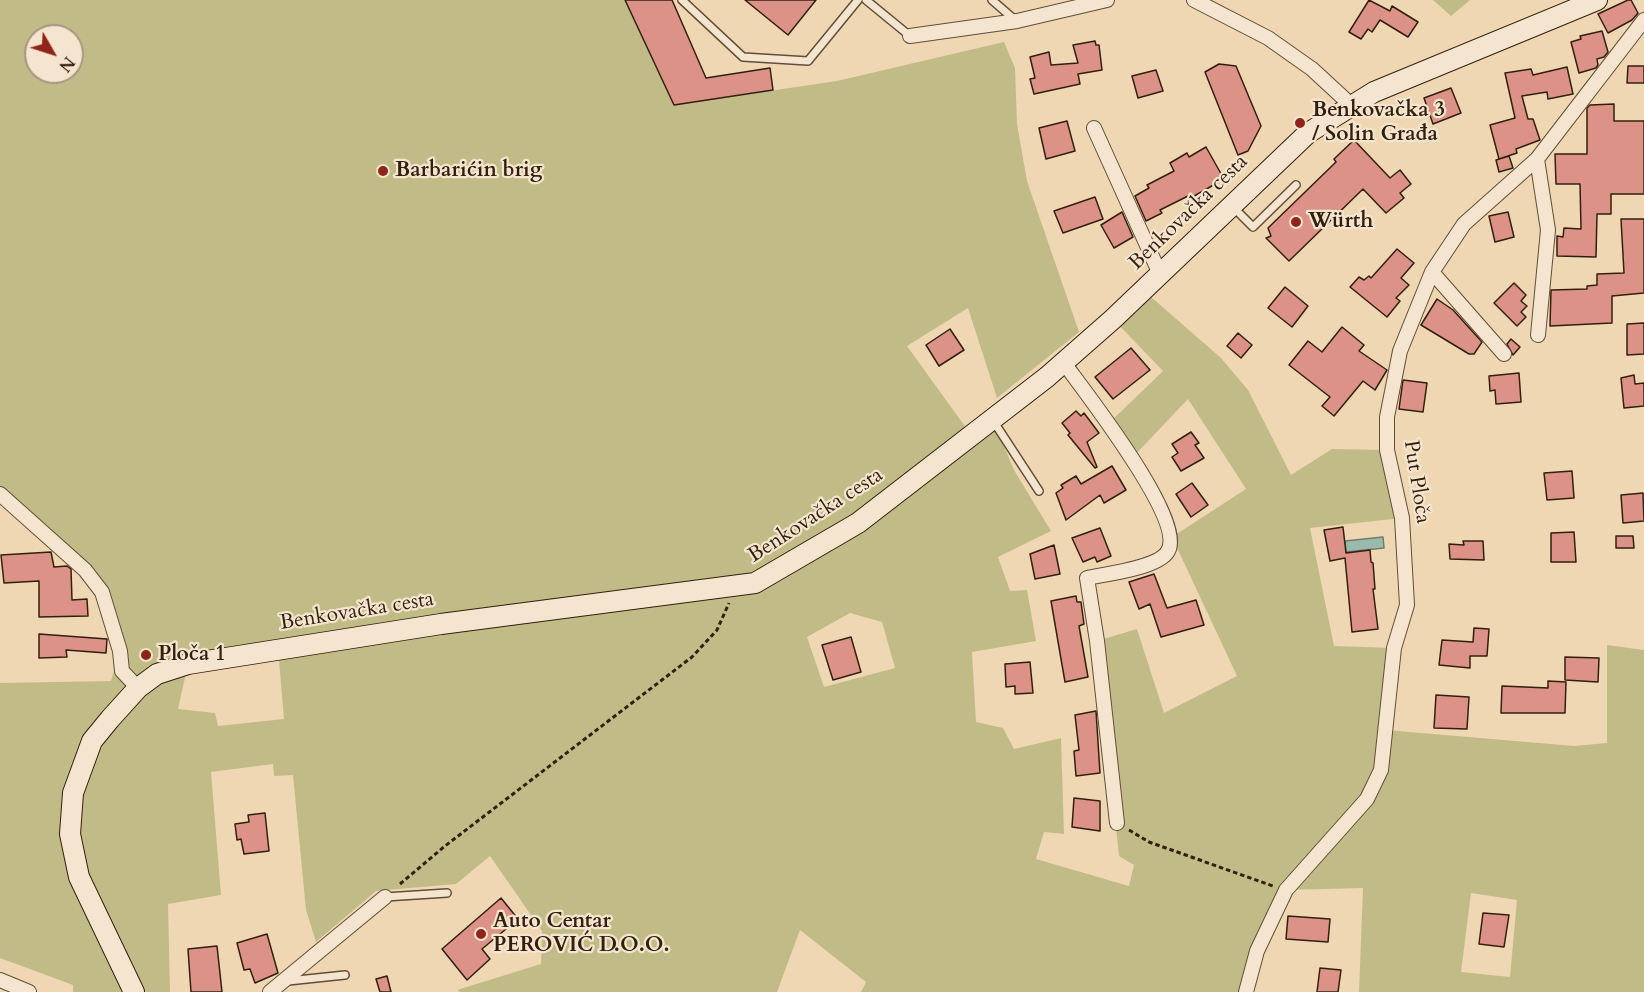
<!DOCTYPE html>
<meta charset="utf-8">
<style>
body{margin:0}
#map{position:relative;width:1644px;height:992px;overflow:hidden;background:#efd7b4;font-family:Cardo,serif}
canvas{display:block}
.north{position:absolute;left:24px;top:24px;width:60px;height:60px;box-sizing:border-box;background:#f5e5ce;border:2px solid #a79681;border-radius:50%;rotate:129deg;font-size:16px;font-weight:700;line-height:24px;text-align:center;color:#32200d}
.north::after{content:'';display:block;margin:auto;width:21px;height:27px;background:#8f2418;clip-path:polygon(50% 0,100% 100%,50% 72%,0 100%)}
</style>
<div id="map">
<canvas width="1644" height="992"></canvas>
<div class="north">N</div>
</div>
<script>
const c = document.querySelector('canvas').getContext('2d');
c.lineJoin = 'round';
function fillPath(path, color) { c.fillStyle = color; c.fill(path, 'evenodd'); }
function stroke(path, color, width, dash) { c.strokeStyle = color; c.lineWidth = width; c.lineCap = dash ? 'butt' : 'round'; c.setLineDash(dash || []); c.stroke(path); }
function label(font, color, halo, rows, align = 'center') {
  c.font = font + ' Cardo,serif'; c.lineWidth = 4.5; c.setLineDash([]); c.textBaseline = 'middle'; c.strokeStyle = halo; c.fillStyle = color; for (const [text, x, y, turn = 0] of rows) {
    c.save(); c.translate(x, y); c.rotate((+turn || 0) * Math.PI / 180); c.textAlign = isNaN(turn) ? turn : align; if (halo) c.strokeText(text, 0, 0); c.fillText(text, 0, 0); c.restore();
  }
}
fillPath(new Path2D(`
 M0,0H625L674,105L837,81L1004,42L1015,68L1017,124L1027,181L1079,332L997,398L968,308L907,346L972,436L993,420L1014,470L1051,531L998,557L1010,591L1027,590L1036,641L972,652L976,722L1003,728L1014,749L1061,738L1064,834L1044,832L1036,859L1129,886L1134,865L1119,856L1097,641L1137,629L1164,713L1237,676L1172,537L1246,489L1188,399L1132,458L1108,424L1163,371L1113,319L1143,290L1221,358L1248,390L1291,475L1332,449L1387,450L1402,518L1310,528L1334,646L1394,648L1386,730L1574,746L1607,743V645L1644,650V992H1359L1363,888L1286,890L1246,992H861L866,982L800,930L777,992H460L457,990L541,964L542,931L490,856L456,884L376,891L316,942L306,910L293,775L274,776L273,764L211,772L221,895L168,904L170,992H73V985L0,958V683L111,681L120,651L102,592L0,494ZM36,36H72V72H36ZM850,613L882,622L895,668L824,687L807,637ZM278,649L284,719L218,726L215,713L178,709L188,664ZM1471,893L1517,900L1510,977L1461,972Z
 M1433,0H1470L1451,16Z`), '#c1bc87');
const water = new Path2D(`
 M1383,537L1384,548L1346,552L1345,541Z`);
fillPath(water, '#9abaad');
stroke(water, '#707c6d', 1.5);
const building = new Path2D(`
 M625,0H672L706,78L770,68L773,90L674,105Z
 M745,0H816L788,35Z
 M1369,0L1390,11L1392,6L1418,22L1408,37L1380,20L1372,32L1368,29L1361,39L1349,32Z
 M1628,0H1631L1638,13L1632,20L1608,33L1598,14Z
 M1602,31L1608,52L1604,57L1597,59L1598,65L1596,68L1579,73L1571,42L1581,39L1580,36Z
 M1095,41L1096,45H1099L1102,70L1078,74L1080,84L1034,94L1030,79L1035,78L1030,57L1049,52L1051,65L1078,63L1073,45Z
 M1219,64L1236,66L1261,126L1248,151L1238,155L1205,72Z
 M1628,66H1644V83H1627Z
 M1567,67L1573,94L1548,99L1547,92L1522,96L1528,119H1533L1540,140L1516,149L1517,153L1499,159L1490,125L1515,118L1505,73L1531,69L1533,75Z
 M1156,70L1163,91L1138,98L1132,76Z
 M1451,88L1461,113L1433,124L1424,98Z
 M1614,104V121H1644V194H1611V214H1597L1596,257L1557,256V236L1563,237L1564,228L1581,229L1580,184H1556L1555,154H1587V108L1590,105Z
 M1067,121L1075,151L1046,159L1039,128Z
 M1354,140L1390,178L1400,170L1411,184L1400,193L1404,198L1386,213L1363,189L1289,261L1266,238L1271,236L1268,228L1336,162L1334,159Z
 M1206,147L1224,179L1189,199L1188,196L1160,210L1162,213L1146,221L1135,196L1149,188L1147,185L1174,171L1170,163L1187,153L1189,157Z
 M1509,156L1513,168L1499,172L1496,160Z
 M1095,197L1103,219L1063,233L1054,211Z
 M1122,212L1133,237L1114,248L1101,225Z
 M1508,212L1514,237L1495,242L1489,216Z
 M1621,219H1644V293L1612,296V323L1550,326L1551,290L1587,289V286L1597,285V274L1624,273Z
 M1397,249L1414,263L1401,278L1409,285L1396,298L1400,301L1387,317L1350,287L1359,277L1364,280L1369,276L1371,278Z
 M1514,283L1526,295L1521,301L1527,306L1521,312L1526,317L1517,326L1494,303Z
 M1285,287L1308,306L1292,327L1268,308Z
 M1437,299L1453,310L1482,342L1474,354H1469L1421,325Z
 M1644,323V354L1627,355V324Z
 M1342,327L1364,345L1359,351L1387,370L1375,390L1363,381L1334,416L1322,406L1330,397L1289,365L1308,341L1322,352Z
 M950,329L964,350L939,366L926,345Z
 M1238,333L1252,345L1241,358L1227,346Z
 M1511,339L1520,347L1513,355L1507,344Z
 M1131,348L1150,370L1113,399L1095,377Z
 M1519,373L1521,402L1496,404L1495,390L1490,391L1489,376Z
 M1634,375L1635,384L1644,383V406L1624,408L1621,378Z
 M1403,380L1427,383L1423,412L1399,409Z
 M1076,411L1081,416L1084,413L1099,433L1087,442L1097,467L1095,468L1068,435L1070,433L1062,423Z
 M1191,432L1199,443L1195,445L1204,458L1181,471L1172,457L1178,453L1172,444Z
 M1112,466L1126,490L1104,503L1100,495L1066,520L1056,493L1063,488L1061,485L1076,476L1081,484Z
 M1572,471L1574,498L1547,500L1544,473Z
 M1192,483L1208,505L1191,517L1176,494Z
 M1643,493L1644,521L1623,523L1621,495Z
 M1343,527L1346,553L1370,550L1371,562L1373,563L1375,589H1373L1378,629L1352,632L1345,558L1330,561L1324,530Z
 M1100,528L1111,556L1097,562L1095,557L1083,562L1072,538Z
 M1574,532L1576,562H1551V533Z
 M1616,536H1633L1634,548H1616Z
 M1463,541H1483L1484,560L1450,559L1449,544L1464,545Z
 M1054,545L1060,574L1035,579L1030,554Z
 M51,552L54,567L67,566L71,569L72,600L87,599L88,616L39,617V581L4,583L1,555Z
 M1154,574L1167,608L1196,600L1204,625L1161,637L1150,604L1139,609L1129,582Z
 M1076,596L1077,602H1081L1084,624L1079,626L1088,677L1065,682L1051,601Z
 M1474,628L1489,629L1487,656H1470V668L1439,665L1442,640L1473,642Z
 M39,634L107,639L106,653L66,650L67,657L39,658Z
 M851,637L861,672L833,680L822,645Z
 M1565,657L1599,658L1598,682L1565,680Z
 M1030,662L1033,693L1015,694V686L1006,687L1005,664Z
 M1548,681L1566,682L1565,713H1501L1502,686L1548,688Z
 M1436,695L1469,697L1467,729L1434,728Z
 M1096,711L1100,773L1076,776L1074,751L1079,750L1075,715Z
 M1074,798L1100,801V831L1072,827Z
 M265,813L269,851L244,854L241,839L237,840L235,824L249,822L248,815Z
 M501,898L518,919L482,949L490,959L467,980L442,949Z
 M1483,913L1509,915L1504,947L1479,944Z
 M1288,916L1330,919L1328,942L1286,939Z
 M267,934L278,973L255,983L250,969L244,970L237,943Z
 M217,946L222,992H191L188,949Z
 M1320,968L1341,970L1338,992H1317Z
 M387,976L391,992H380L376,979Z`);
fillPath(building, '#dc9286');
stroke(building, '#32200d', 1.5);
const service = new Path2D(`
 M682,0L743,57L808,61L858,0
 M866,0L910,36
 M992,0L1015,20
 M1233,207L1253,227L1296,185
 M994,422L1039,491
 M385,897L447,893
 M288,981L345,975`);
const minor = new Path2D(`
 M1194,0L1268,38L1312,69L1351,105
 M910,36L1017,21L1107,0
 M1094,128L1160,274
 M1537,159L1548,230L1538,335
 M1432,272L1504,354
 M1064,363C1085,392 1186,520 1168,551C1159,568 1106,574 1087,578L1097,641L1117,823
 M0,494L85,570L102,592L120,651L122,671L138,688
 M0,980L29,992
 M270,992L385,897
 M1246,992L1257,951L1286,890L1367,799L1381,770L1394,648L1407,605L1402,518L1387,450V417L1400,351L1432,272L1464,224L1537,159L1644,20`);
const secondary = new Path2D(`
 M134,992L79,877L70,834L73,793L92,741L110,719L138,688L157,674L188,664L441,624L755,583L858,523L1047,377L1113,319L1308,133L1374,92L1597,0`);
stroke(service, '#614e37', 10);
stroke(minor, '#614e37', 16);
stroke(secondary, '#32200d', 22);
stroke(new Path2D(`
 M1129,830L1149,842L1273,886
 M400,884L445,846L692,657L717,630L729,603`), '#32200d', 3, [4.5, 3]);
stroke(service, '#f5e5ce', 7);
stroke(minor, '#f5e5ce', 14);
stroke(secondary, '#f5e5ce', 20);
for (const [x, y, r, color] of [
 [1300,123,6,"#8f2418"],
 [383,171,6,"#8f2418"],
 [1296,222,6,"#8f2418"],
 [146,655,6,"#8f2418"],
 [481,934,6,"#8f2418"]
]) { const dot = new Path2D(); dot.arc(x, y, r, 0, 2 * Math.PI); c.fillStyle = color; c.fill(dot); stroke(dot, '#f5e5ce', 2); }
label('bold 21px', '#32200d', '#f5e5ce', [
 ["Benkovačka 3",1312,111],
 ["/ Solin Građa",1312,135],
 ["Barbarićin brig",395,171],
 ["Würth",1308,222],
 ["Ploča 1",158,655],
 ["Auto Centar",493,922],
 ["PEROVIĆ D.O.O.",493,946]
], 'left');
label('21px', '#32200d', '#f5e5ce', [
 ["Benkovačka cesta",1189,213,-44],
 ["Put Ploča",1416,482,81],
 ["Benkovačka cesta",816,516,-33],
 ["Benkovačka cesta",357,612,-9]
]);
</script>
